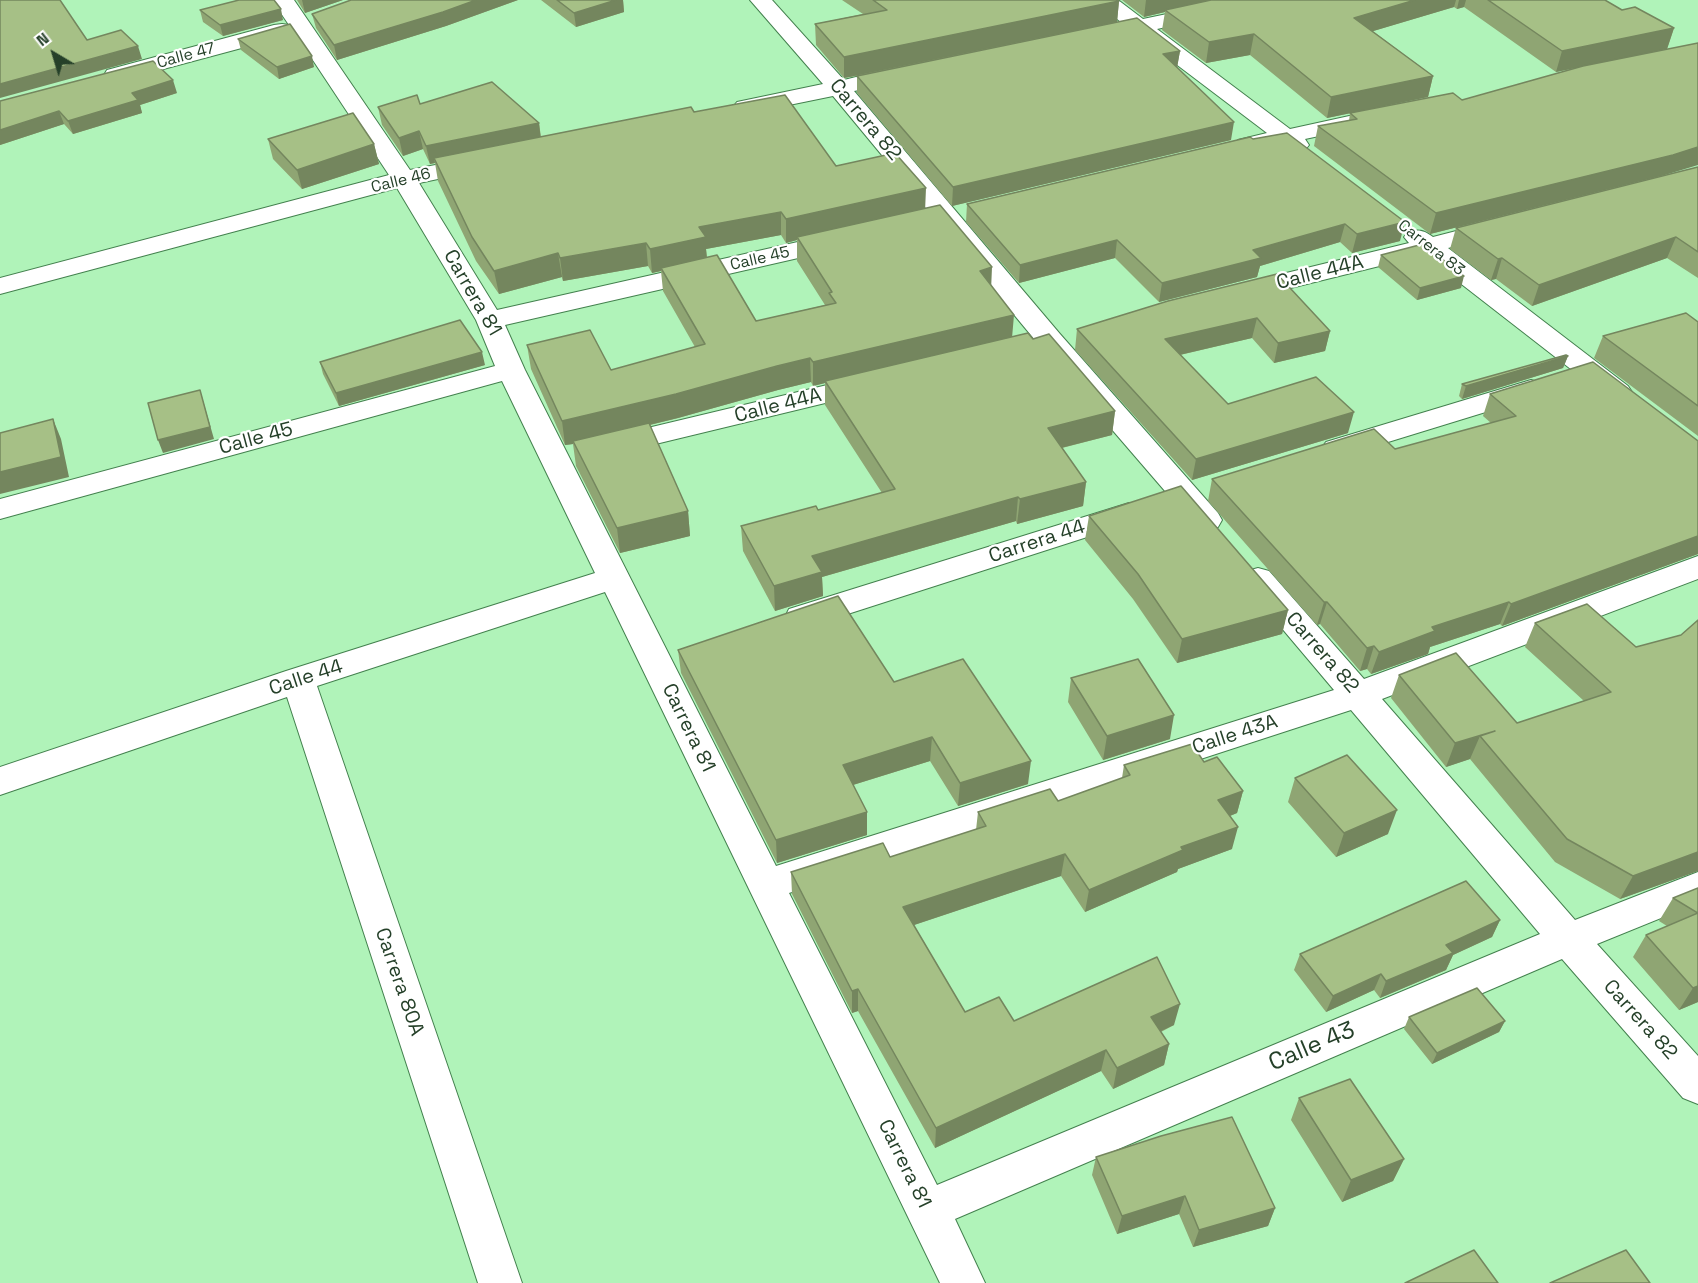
<!DOCTYPE html>
<style>
body{margin:0}
#map{position:relative;width:1698px;height:1283px;overflow:hidden;background:#b0f3b9;font-family:"Space Grotesk",sans-serif}
canvas{display:block}
.north{position:absolute;left:24px;top:24px;width:60px;height:60px;-webkit-text-stroke:4px #fff;paint-order:stroke;rotate:322deg;font-size:16px;font-weight:700;line-height:24px;text-align:center;color:#254029}
.north::after{content:'';display:block;margin:auto;width:21px;height:27px;background:#254029;clip-path:polygon(50% 0,100% 100%,50% 72%,0 100%)}
</style>
<div id="map">
<canvas width="1698" height="1283"></canvas>
<div class="north">N</div>
</div>
<script>
const c = document.querySelector('canvas').getContext('2d');
c.lineJoin = 'round';
function stroke(path, color, width, dash) { c.strokeStyle = color; c.lineWidth = width; c.lineCap = dash ? 'butt' : 'round'; c.setLineDash(dash || []); c.stroke(path); }
function fillPath(path, color) { c.fillStyle = color; c.fill(path, 'evenodd'); }
function label(font, color, halo, rows, align = 'center') {
  c.font = font + ' "Space Grotesk",sans-serif'; c.lineWidth = 4.5; c.setLineDash([]); c.textBaseline = 'middle'; c.strokeStyle = halo; c.fillStyle = color; for (const [text, x, y, turn = 0] of rows) {
    c.save(); c.translate(x, y); c.rotate((+turn || 0) * Math.PI / 180); c.textAlign = isNaN(turn) ? turn : align; if (halo) c.strokeText(text, 0, 0); c.fillText(text, 0, 0); c.restore();
  }
}
const minor = new Path2D(`
 M272,0H294L410,170L481,156L490,158L493,163L490,168L419,183L497,310L842,232L851,235L855,240L851,245L842,248L505,325L525,370L776,866L1334,690L1247,587L1242,579L1247,571L1258,568L1269,571L1364,679L1698,556V579L1382,699L1575,920L1698,872V903L1597,944L1698,1056V1104L1683,1098L1562,959L955,1219L985,1283H940L605,592L317,686L522,1283H478L287,697L0,795V767L286,671L595,573L502,381L0,519V499L495,366L476,320L397,188L0,294V278L389,175L293,30L290,35L115,82L107,80L104,75L107,70L274,25L282,24L289,25ZM1351,710L1540,934L937,1185L789,893Z
 M750,0H772L844,80L856,77L864,79L867,84L864,89L854,91L1060,334L1218,513L1222,520L1218,527L1207,530L1196,527L1040,346L833,96L745,114L737,112L733,107L737,102L823,84Z
 M1094,0H1118L1143,19L1234,0H1276L1272,4L1265,6L1157,29L1290,129L1363,113L1371,115L1375,120L1371,125L1305,139L1309,145L1305,150C1294,153 1292,148 1282,145C1271,142 1252,154 1238,150L1234,145L1238,140L1267,133L1135,33L1101,41L1093,39L1090,34L1093,29L1122,23Z
 M1495,221L1504,224L1508,229L1504,234L1448,248L1628,386L1632,392L1628,398L1618,401L1608,398L1424,255L1242,300L1233,298L1229,292L1233,286L1409,243L1404,237L1408,232C1418,229 1424,230 1433,237Z
 M869,375L879,378L883,384L879,390L610,455L600,453L595,446L600,439L610,437Z
 M1531,380L1541,383L1545,389L1541,395L1336,458L1326,456L1321,449L1326,442Z
 M1129,503L1140,506L1144,513L1140,520L801,629L789,625L785,617L789,609Z`);
stroke(minor, '#43814e', 2);
fillPath(minor, '#fff');
fillPath(new Path2D(`
 M297,0H343L305,13Z
 M351,0H518L446,26L337,60L316,28L312,14Z
 M541,0H623L624,12L576,27Z
 M842,0H1118L1119,1L1117,22L1180,51L1177,67L1231,140L952,206L857,93V76L844,78L816,45L815,24L863,14Z
 M1122,0H1605L1622,10L1674,28L1667,49L1556,72L1464,7L1457,9L1454,7L1373,31L1433,76L1428,97L1327,118L1250,55L1206,63L1162,30L1165,12L1144,17Z
 M200,10L283,20L223,36L203,22Z
 M238,39L314,67L279,79L241,50Z
 M177,93L140,105L142,113L73,134L64,124L0,145V101Z
 M1462,100L1665,175L1430,234L1314,146L1318,126L1349,121L1350,113Z
 M420,104L539,123L541,137L694,112L836,166L925,209L991,285L1012,336L1033,339L1115,411L1112,435L1062,448L1086,482L1083,506L1017,524L1016,521L822,577L823,596L775,611L743,551L741,526L818,510L882,493L825,405V383L813,386L811,382L778,390L678,418L650,425L688,511L690,536L620,553L576,466L573,444L565,445L531,369L527,345L611,370L695,347L663,291L661,271L652,273L648,266L563,281L562,277L499,294L476,261L438,181L435,163L430,164L423,149L403,156L382,125L378,107ZM781,235L786,243L797,240V261L825,305L756,321L707,257L706,249Z
 M268,139L374,144L379,164L302,189L273,159Z
 M1253,139L1400,241L1352,253L1340,242L1260,266L1257,277L1159,302L1115,258L1019,283L966,222L967,204Z
 M1698,167V278L1667,258L1532,306L1496,279L1491,280L1450,249L1456,228Z
 M1381,255L1461,288L1417,300L1378,267Z
 M1168,301L1330,331L1325,351L1274,363L1252,338L1180,355L1228,404L1348,433L1192,480L1075,350L1077,329Z
 M1698,322V436L1594,358L1603,336Z
 M1568,356L1563,368L1462,399L1459,396L1462,384Z
 M320,362L485,365L339,406L323,374Z
 M1490,394L1698,441V554L1502,626L1500,624L1430,647L1428,654L1371,674L1367,669L1360,671L1320,624L1317,625L1208,501L1212,479L1395,449L1491,423L1483,416Z
 M1089,516L1288,610L1282,634L1177,663L1133,599L1085,540Z
 M1587,604L1698,871L1620,899L1555,862L1470,759L1446,767L1391,698L1399,675L1517,723L1584,701L1525,647L1535,623Z
 M678,650L894,682L1028,784L958,806L930,761L853,785L867,812V835L777,863L681,673Z
 M1071,678L1170,739L1103,760L1068,702Z
 M1204,762L1243,791L1237,813L1230,816L1232,849L1178,869L1177,872L1085,912L1061,876L914,925L965,1012L1014,1021L1174,1025L1161,1032L1169,1044L1164,1065L1113,1089L1101,1071L935,1148L858,1011L852,1013L792,894L791,872L890,857L976,830L978,812L1058,801L1122,778L1124,765Z
 M1295,778L1388,834L1336,857L1288,802Z
 M1698,888V1002L1679,1010L1633,957L1646,935L1667,926L1659,921L1673,898Z
 M1500,920L1492,937L1453,955L1446,970L1380,998L1374,990L1326,1012L1294,970L1300,954Z
 M1409,1017L1505,1021L1499,1032L1432,1064L1404,1029Z
 M1299,1098L1404,1159L1393,1181L1342,1202L1291,1120Z
 M1096,1157L1275,1208L1268,1226L1193,1247L1179,1214L1117,1234L1092,1175Z`), '#8fa573');
fillPath(new Path2D(`
 M302,0H343L305,13Z
 M476,0H518L446,26L337,60L334,45Z
 M616,0H623L624,12L576,27L574,13Z
 M1146,0H1223L1165,10V12L1144,17Z
 M1415,0H1456L1454,7L1350,38L1354,18Z
 M1459,0H1466L1464,7L1457,9Z
 M1119,1L1117,22L844,78V57Z
 M281,9L283,20L223,36L220,25Z
 M1674,28L1667,49L1556,72L1562,51Z
 M1254,34L1250,55L1206,63L1209,42Z
 M138,46L142,59L0,98V84Z
 M1180,51L1177,68L1163,54Z
 M312,56L314,67L279,79L277,67Z
 M1433,76L1428,97L1327,118L1331,97Z
 M173,80L177,93L140,105L142,113L73,134L68,121L132,93Z
 M59,111L64,124L0,145V130Z
 M1234,122L1231,140L952,206L953,187Z
 M539,123L541,141L434,158L435,163L430,164L426,146Z
 M419,131L423,149L403,156L399,138Z
 M374,144L379,164L302,189L297,170Z
 M1698,147V165L1665,175L1430,234L1436,213Z
 M926,188L925,212L797,237V240L786,243V219Z
 M781,212V235L706,249L707,261L661,268V271L652,273L650,249L699,227Z
 M1405,222L1400,241L1352,253L1357,234Z
 M1345,224L1340,242L1260,266L1257,277L1159,302L1162,283L1253,250Z
 M1676,237L1667,258L1532,306L1539,285Z
 M1117,240L1115,258L1019,283L1020,265Z
 M646,243L648,266L563,281L560,258Z
 M558,253L562,277L499,294L494,271Z
 M1502,258L1496,279L1491,280L1498,259Z
 M992,267L991,291L980,271Z
 M1464,276L1461,288L1417,300L1420,288Z
 M1014,315L1012,338L825,381V383L813,386V362Z
 M1257,318L1252,338L1162,359L1165,339Z
 M1330,331L1325,351L1274,363L1278,343Z
 M482,352L485,365L339,406L336,393Z
 M1568,356L1563,368L1462,399L1466,386Z
 M810,358L811,382L778,390L678,418L574,443L573,441V444L565,445L562,421Z
 M200,390L214,439L163,453L158,440Z
 M1115,411L1112,435L1045,452L1048,428Z
 M1354,412L1348,433L1192,480L1196,459Z
 M53,419L61,439L69,477L0,494V472Z
 M1086,482L1083,506L1017,524L1020,499Z
 M1018,497L1016,521L822,577L823,596L775,611L774,586L812,556Z
 M688,511L690,536L620,553L617,528Z
 M1698,536V554L1502,626L1511,604Z
 M1324,602H1327L1320,624L1317,625Z
 M1509,602L1500,624L1430,647L1428,654L1371,674L1379,652L1432,627Z
 M1288,610L1282,634L1177,663L1182,639Z
 M1374,646L1367,669L1360,671L1367,648Z
 M1174,715L1170,739L1103,760L1107,736Z
 M1480,736L1470,759L1446,767L1455,743Z
 M932,737L930,761L843,788V765Z
 M1031,761L1028,784L958,806L960,783Z
 M1243,791L1237,813L1212,823L1218,800Z
 M1397,810L1388,834L1336,857L1344,833Z
 M867,812V835L777,863L776,840Z
 M1238,827L1232,849L1178,869L1177,872L1085,912L1089,890L1181,847Z
 M1698,852V871L1620,899L1633,876Z
 M1065,854L1061,876L902,929L903,907Z
 M1500,920L1492,937L1453,955L1446,970L1380,998L1386,981L1446,945Z
 M1381,974L1374,990L1326,1012L1333,996Z
 M1698,986V1002L1679,1010L1693,988Z
 M858,989V1011L852,1013V991Z
 M1180,1004L1174,1025L1146,1038L1151,1017Z
 M1505,1021L1499,1032L1432,1064L1437,1053Z
 M1169,1044L1164,1065L1113,1089L1117,1068Z
 M1106,1050L1101,1071L935,1148L936,1128Z
 M1404,1159L1393,1181L1342,1202L1351,1180Z
 M1185,1196L1179,1214L1117,1234L1122,1216Z
 M1275,1208L1268,1226L1193,1247L1199,1230Z`), '#74865e');
const building = new Path2D(`
 M0,0H60L87,40L121,30L138,46L0,84Z
 M239,0H274L281,9L220,25L200,10Z
 M351,0H476L443,12L334,45L312,14Z
 M557,0H616L574,13Z
 M873,0H1118L1119,1L844,57L815,24L887,10Z
 M1211,0H1415L1354,18L1433,76L1331,97L1254,34L1209,42L1165,10Z
 M1488,0H1605L1622,10L1635,7L1674,28L1562,51Z
 M1137,18L1180,51L1163,54L1234,122L953,187L857,76Z
 M290,24L312,56L277,67L238,39Z
 M1698,43V147L1673,155L1436,213L1318,126L1357,119L1350,113L1453,93L1462,100L1583,66Z
 M153,61L173,80L132,93L138,100L68,121L59,111L0,130V101Z
 M492,82L539,123L426,146L419,131L399,138L378,107L417,95L420,104Z
 M785,95L836,166L895,153L926,188L786,219L781,212L699,227L706,237L650,249L646,243L560,258L558,253L494,271L472,237L434,158L691,107L694,112Z
 M353,113L374,144L297,170L268,139Z
 M1287,133L1405,222L1357,234L1345,224L1253,250L1261,258L1162,283L1117,240L1020,265L967,204L1250,137L1253,139Z
 M1698,167V252L1676,237L1539,285L1502,258L1498,259L1456,228Z
 M940,205L992,267L980,271L1014,315L813,362L810,358L777,366L676,394L562,421L527,345L590,330L611,370L705,344L661,268L717,255L756,321L836,303L829,293L832,292L797,237Z
 M1423,244L1464,276L1420,288L1381,255Z
 M1277,274L1330,331L1278,343L1257,318L1165,339L1228,404L1316,377L1354,412L1196,459L1077,329L1168,301Z
 M1686,313L1698,322V406L1603,336Z
 M460,320L482,352L336,393L320,362Z
 M1028,333L1033,339L1049,334L1115,411L1048,428L1086,482L1020,499L1018,497L812,556L822,572L774,586L741,526L816,506L818,510L895,489L825,381Z
 M1566,355L1568,356L1466,386L1462,384Z
 M1593,362L1698,441V536L1511,604L1509,602L1432,627L1435,631L1379,652L1374,646L1367,648L1327,602H1324L1212,479L1374,429L1395,449L1516,416L1490,394Z
 M200,390L210,427L158,440L148,403Z
 M53,419L61,457L0,472V433Z
 M649,423L688,511L617,528L573,441Z
 M1181,486L1288,610L1182,639L1138,574L1089,516Z
 M838,596L894,682L963,659L1031,761L960,783L932,737L843,765L867,812L776,840L678,650Z
 M1587,604L1636,647L1681,635L1698,620V852L1633,876L1567,839L1480,736L1495,731L1455,743L1399,675L1456,653L1517,723L1611,692L1535,623Z
 M1138,659L1174,715L1107,736L1071,678Z
 M1192,744L1204,762L1217,757L1243,791L1218,800L1238,827L1181,847L1183,850L1089,890L1065,854L903,907L965,1012L999,997L1014,1021L1157,957L1180,1004L1151,1017L1169,1044L1117,1068L1106,1050L936,1128L858,989L852,991L791,872L883,843L890,857L986,826L978,812L1050,789L1058,801L1130,775L1124,765Z
 M1347,755L1397,810L1344,833L1295,778Z
 M1466,881L1500,920L1446,945L1453,953L1386,981L1381,974L1333,996L1300,954Z
 M1698,888V913L1673,898Z
 M1698,913V986L1693,988L1646,935Z
 M1477,988L1505,1021L1437,1053L1409,1017Z
 M1350,1079L1404,1159L1351,1180L1299,1098Z
 M1232,1117L1275,1208L1199,1230L1185,1196L1122,1216L1096,1157L1161,1136Z
 M1474,1250L1498,1283H1405Z
 M1626,1250L1650,1283H1550Z`);
fillPath(building, '#a6c086');
stroke(building, '#74865e', 1.5);
label('16px', '#254029', '#fff', [
 ["Calle 47",186,56,-15],
 ["Calle 46",401,181,-14],
 ["Carrera 83",1431,248,38],
 ["Calle 45",760,259,-13]
]);
label('20px', '#254029', '#fff', [
 ["Carrera 82",865,120,50],
 ["Calle 44A",1320,273,-14],
 ["Carrera 81",472,293,60],
 ["Calle 44A",778,406,-14],
 ["Calle 45",256,439,-15],
 ["Carrera 44",1037,542,-18],
 ["Carrera 82",1322,653,49],
 ["Calle 44",306,678,-18],
 ["Carrera 81",688,728,64],
 ["Calle 43A",1235,735,-18],
 ["Carrera 80A",399,982,71],
 ["Carrera 82",1640,1020,48],
 ["Carrera 81",904,1164,64]
]);
label('24px', '#254029', '#fff', [
 ["Calle 43",1312,1047,-23]
]);
</script>
